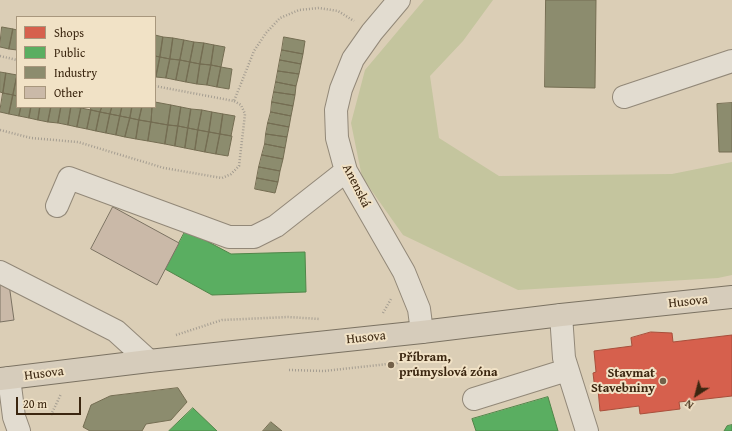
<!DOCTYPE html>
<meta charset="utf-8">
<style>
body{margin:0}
#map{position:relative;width:732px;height:431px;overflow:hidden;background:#dbceb6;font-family:"Gentium Book Plus",serif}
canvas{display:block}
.legend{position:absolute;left:16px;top:16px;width:140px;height:92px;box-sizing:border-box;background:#f1e2c6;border:1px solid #a8977d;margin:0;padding:5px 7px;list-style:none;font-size:12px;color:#3b2610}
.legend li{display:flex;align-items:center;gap:8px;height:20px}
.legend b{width:20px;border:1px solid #a8977d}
.north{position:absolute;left:676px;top:375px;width:40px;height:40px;-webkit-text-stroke:3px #f1e2c6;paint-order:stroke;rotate:216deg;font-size:11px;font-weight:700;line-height:16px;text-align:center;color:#3b2610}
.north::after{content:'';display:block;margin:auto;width:14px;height:18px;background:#3b2610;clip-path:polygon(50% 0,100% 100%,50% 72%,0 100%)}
.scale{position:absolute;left:16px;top:397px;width:65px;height:18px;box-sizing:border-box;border:2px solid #3b2610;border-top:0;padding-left:5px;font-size:12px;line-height:14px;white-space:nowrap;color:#3b2610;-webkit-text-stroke:3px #f1e2c6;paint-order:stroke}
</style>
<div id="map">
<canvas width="732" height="431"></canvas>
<ul class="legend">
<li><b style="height:11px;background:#d6604d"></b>Shops</li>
<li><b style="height:11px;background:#5aae61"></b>Public</li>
<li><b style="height:11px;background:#8c8c6e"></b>Industry</li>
<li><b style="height:11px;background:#cab9a8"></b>Other</li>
</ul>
<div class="north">N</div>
<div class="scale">20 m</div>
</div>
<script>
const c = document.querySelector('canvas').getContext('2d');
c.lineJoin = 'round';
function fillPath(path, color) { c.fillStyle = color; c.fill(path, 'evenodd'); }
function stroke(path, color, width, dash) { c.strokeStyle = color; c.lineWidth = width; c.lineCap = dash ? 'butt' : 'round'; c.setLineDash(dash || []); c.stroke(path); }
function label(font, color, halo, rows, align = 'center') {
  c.font = font + ' "Gentium Book Plus",serif'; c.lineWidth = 4; c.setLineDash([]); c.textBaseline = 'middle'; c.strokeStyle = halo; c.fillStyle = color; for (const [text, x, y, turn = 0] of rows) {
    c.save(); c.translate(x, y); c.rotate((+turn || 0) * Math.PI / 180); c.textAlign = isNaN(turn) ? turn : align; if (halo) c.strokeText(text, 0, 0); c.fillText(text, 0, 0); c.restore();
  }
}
fillPath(new Path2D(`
 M424,0H493L463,41L430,76L439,138L499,176L672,174L732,162V275L718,278L518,290L403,235L362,177L351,123L365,70Z`), '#c4c59e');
const shops = new Path2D(`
 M651,332L672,333L673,342L732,335V396L679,402L680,409L640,414L639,406L600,411L598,389L595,390L593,373L596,372L594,351L632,346L631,338Z`);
fillPath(shops, '#d6604d');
stroke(shops, '#a84f3b', 1);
const public = new Path2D(`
 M186,230L231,254L305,252L306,292L212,295L165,269Z
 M548,397L558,431H476L472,419Z
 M193,408L217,431H169Z
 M732,425V431H724L727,426Z`);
fillPath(public, '#5aae61');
stroke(public, '#518549', 1);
const industry = new Path2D(`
 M546,0H596L595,88L545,87Z
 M2,27L13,29L9,49L0,47Z
 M13,29L17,30V50L9,49Z
 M155,35L163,37L160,57L155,56Z
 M163,37L173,38L170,59L160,57Z
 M284,37L305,41L303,54L282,50Z
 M173,38L184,40L180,60L170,59Z
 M184,40L194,42L190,62L180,60Z
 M194,42L204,43L200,64L190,62Z
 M204,43L214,45L211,65L200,64Z
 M214,45L225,47L221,67L211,65Z
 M282,50L303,54L301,64L280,60Z
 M155,56L160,57L156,77L155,76Z
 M160,57L170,59L166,78L156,77Z
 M170,59L180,60L176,80L166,78Z
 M180,60L190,62L186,82L176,80Z
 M280,60L301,64L299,74L278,71Z
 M190,62L200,64L197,84L186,82Z
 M200,64L211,65L207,85L197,84Z
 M211,65L221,67L217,87L207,85Z
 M221,67L232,69L229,89L217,87Z
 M278,71L299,74L296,86L276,82Z
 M0,72L6,73L3,93L0,92Z
 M6,73L17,75L13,95L3,93Z
 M17,75V96L13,95Z
 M276,82L296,86L295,95L274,92Z
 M274,92L295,95L293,106L272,102Z
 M3,93L13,95L9,114L0,112Z
 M13,95L17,96V107H21L19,116L9,114Z
 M155,102L171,105L168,125L151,122L152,107H155Z
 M272,102L293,106L291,116L271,112Z
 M732,103V152H719L717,104Z
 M171,105L181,107L178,126L168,125Z
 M21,107H31L29,118L19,116Z
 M31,107H40L38,120L29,118Z
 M40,107H51L48,122L38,120Z
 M51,107H61L58,123L48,122Z
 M61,107H71L68,125L58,123Z
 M71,107L81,108L77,127L68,125Z
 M91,107H102L100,112L91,110Z
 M102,107H112L110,114L100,112Z
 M112,107H122L120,116L110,114Z
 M122,107H132L130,118L120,116Z
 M132,107H142L139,120L130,118Z
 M142,107H152L151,122L139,120Z
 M181,107L191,109L188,128L178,126Z
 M81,108L91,110L87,129L77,127Z
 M191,109L202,110L198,130L188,128Z
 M91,110L100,112L96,131L87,129Z
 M202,110L212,112L209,132L198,130Z
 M100,112L110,114L106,133L96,131Z
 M212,112L223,114L220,134L209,132Z
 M271,112L291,116L289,127L268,123Z
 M110,114L120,116L116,135L106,133Z
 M223,114L235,116L231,136L220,134Z
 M120,116L130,118L125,137L116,135Z
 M130,118L139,120L136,139L125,137Z
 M139,120L151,122L148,141L136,139Z
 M151,122L168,125L165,144L148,141Z
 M268,123L289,127L287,137L266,134Z
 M168,125L178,126L175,146L165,144Z
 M178,126L188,128L185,148L175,146Z
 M188,128L198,130L195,150L185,148Z
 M198,130L209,132L205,152L195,150Z
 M209,132L220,134L216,154L205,152Z
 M220,134L232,136L228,156L216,154Z
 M266,134L287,137L285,148L265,144Z
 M265,144L285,148L283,159L262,155Z
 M262,155L283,159L280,171L259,167Z
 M259,167L280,171L278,182L257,178Z
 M257,178L278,182L275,193L255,189Z
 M178,388L187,402L171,420L146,424L142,431H90L83,427L91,405L110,396Z
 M271,422L282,431H263Z`);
fillPath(industry, '#8c8c6e');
stroke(industry, '#746d52', 1);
const building = new Path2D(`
 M113,207L179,243L157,285L91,249Z
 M9,284L14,320L0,322V285Z`);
fillPath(building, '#cab9a8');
stroke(building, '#7b7262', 1);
const minor = new Path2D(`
 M399,0L372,32L353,59L341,89L336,110L337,138L346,171L404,272L419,309L422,332
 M624,97L732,61
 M57,206L69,178L229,237H254L276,226L346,171
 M0,272L116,331L149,361
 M561,315L564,358L587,431
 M9,378L14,417L19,431
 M474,399L567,370`);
const major = new Path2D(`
 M0,379L149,361L422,332L561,315L732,297`);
stroke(minor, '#928878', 24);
stroke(major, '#7b7262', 24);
stroke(new Path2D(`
 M0,56L17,60
 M155,86L234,101L254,51L266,33L280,18L299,10L319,8L338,11L354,21
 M0,130L31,138L78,142L164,168L222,178L231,174L239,166L245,114L241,105L234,101
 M383,313L391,299
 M176,335L222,320L288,317L320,319
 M289,370L324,371L397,363L412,356
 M51,415L61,394`), '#a49d91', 2.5, [1, 2]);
stroke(minor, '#e2dcd0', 22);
stroke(major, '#d6ccbb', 22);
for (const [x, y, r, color] of [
 [391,365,4,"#73614a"],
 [663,381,4,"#73614a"]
]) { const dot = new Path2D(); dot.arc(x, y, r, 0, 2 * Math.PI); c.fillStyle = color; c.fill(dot); stroke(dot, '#f1e2c6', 1.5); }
label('13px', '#3b2610', '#f1e2c6', [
 ["Anenská",356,186,63],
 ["Husova",688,302,-6],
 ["Husova",366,338,-6],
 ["Husova",44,374,-7]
]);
label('bold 13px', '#3b2610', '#f1e2c6', [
 ["Příbram,",399,358],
 ["průmyslová zóna",399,373],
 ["Stavmat",655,374,"right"],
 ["Stavebniny",655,389,"right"]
], 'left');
</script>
